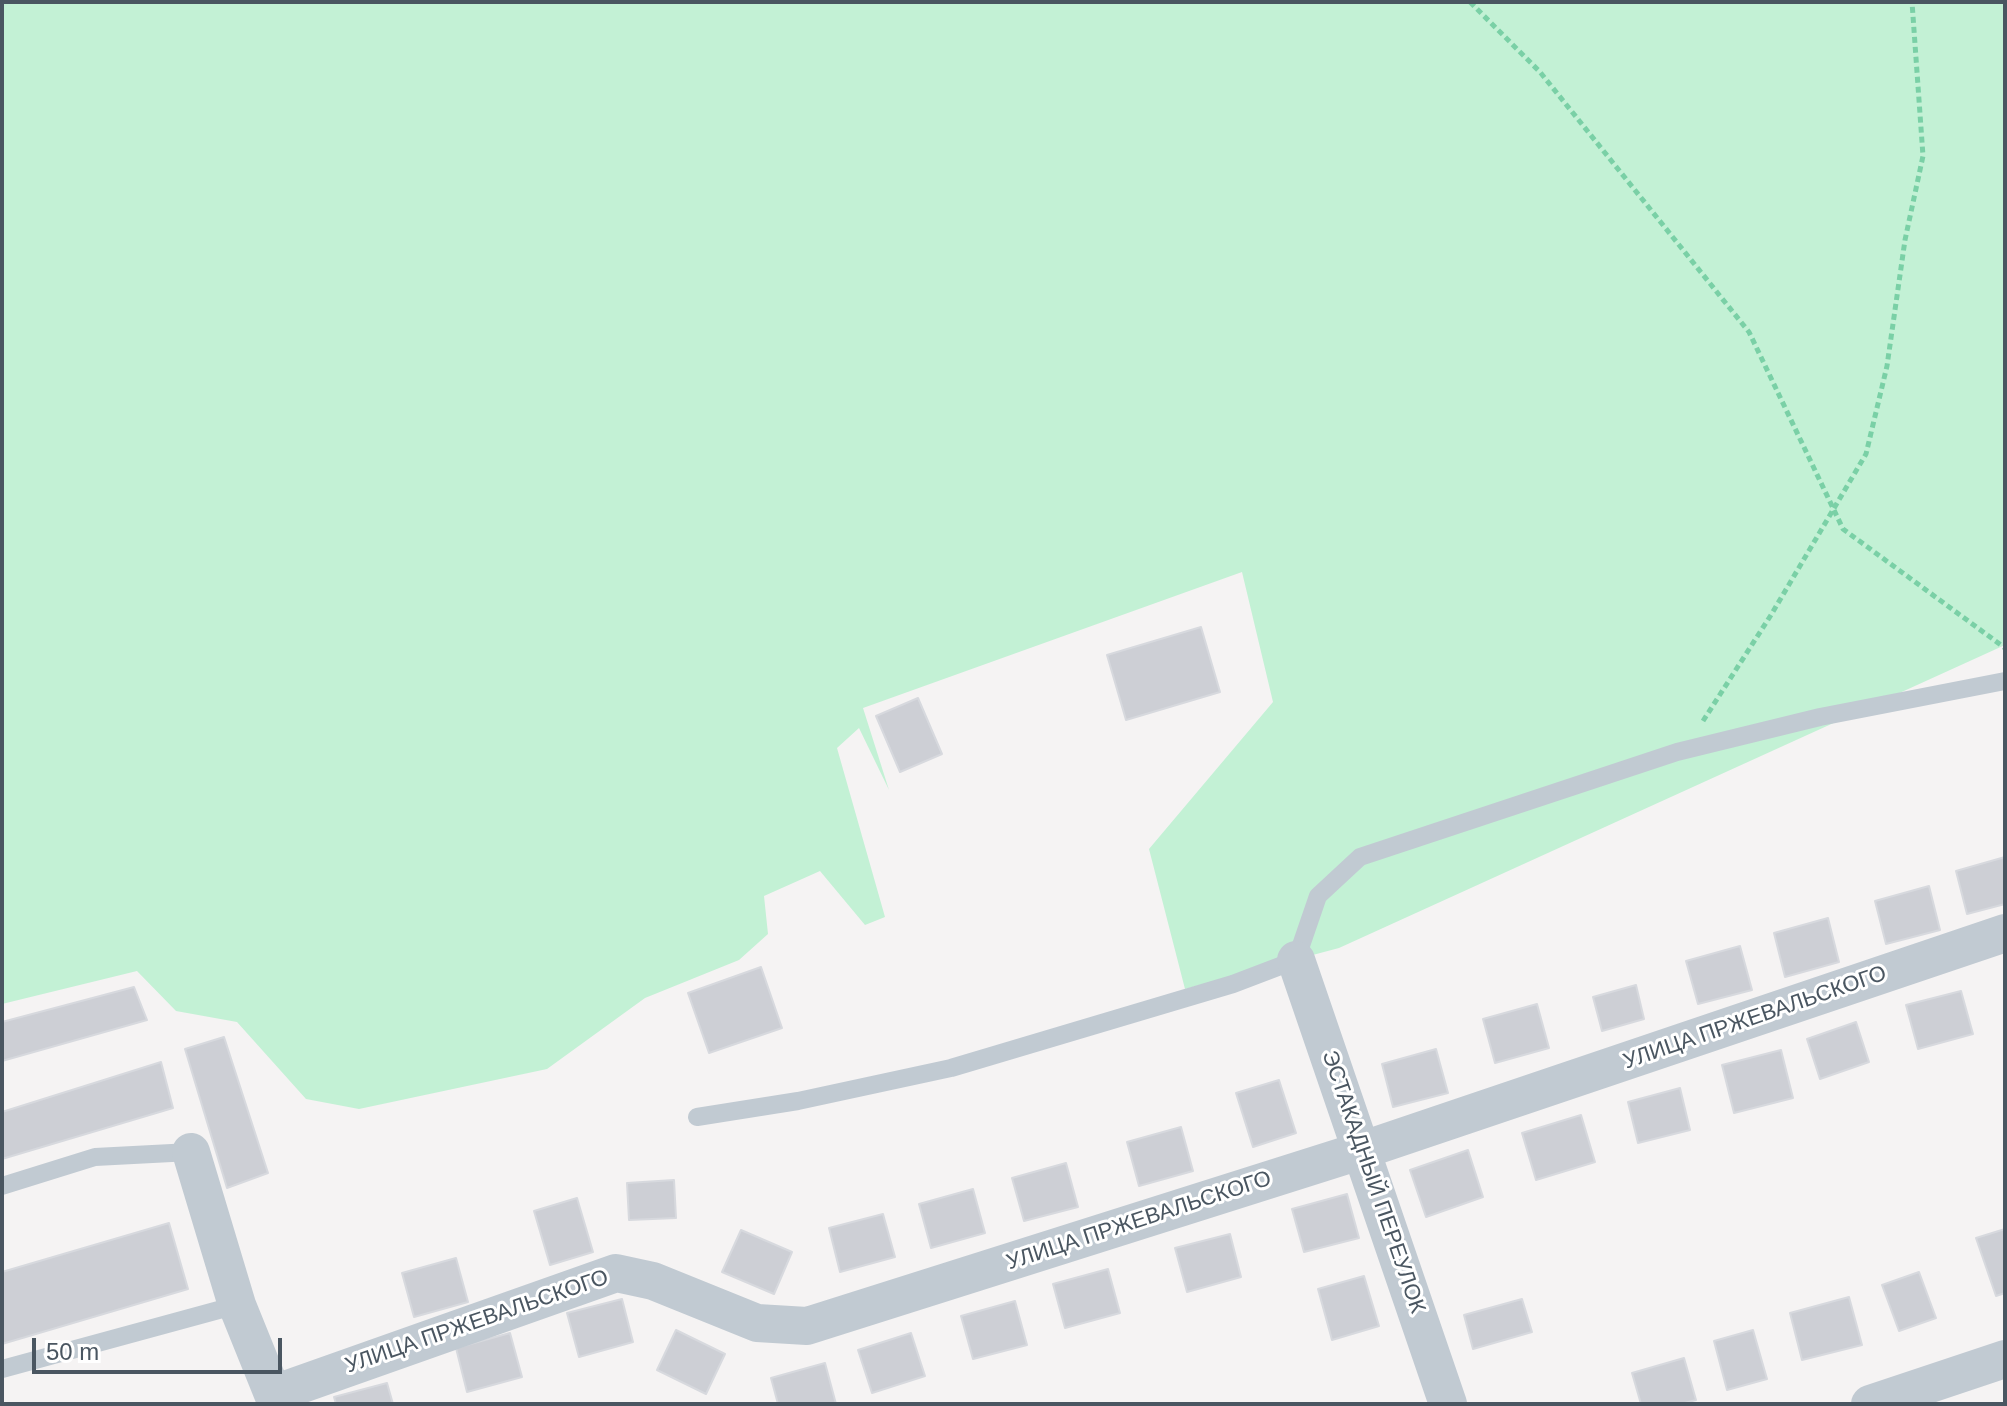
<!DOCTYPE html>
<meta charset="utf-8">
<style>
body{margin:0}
#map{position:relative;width:2007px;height:1406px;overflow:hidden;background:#f5f3f3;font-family:Arial,sans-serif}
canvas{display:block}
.frame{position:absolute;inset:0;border:4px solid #4a5661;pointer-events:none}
.scale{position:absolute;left:32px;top:1338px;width:250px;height:36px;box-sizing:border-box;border:4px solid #4a5661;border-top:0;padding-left:10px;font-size:24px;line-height:28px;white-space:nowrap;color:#4a5661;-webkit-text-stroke:6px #fff;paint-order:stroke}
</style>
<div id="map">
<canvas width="2007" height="1406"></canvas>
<div class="frame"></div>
<div class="scale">50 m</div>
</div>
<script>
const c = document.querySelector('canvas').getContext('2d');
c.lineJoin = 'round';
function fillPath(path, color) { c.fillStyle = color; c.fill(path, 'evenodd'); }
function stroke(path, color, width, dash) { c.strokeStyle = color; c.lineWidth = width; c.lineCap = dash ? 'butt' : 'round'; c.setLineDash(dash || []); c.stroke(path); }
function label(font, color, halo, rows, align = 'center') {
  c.font = font + ' Arial,sans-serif'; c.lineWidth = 6; c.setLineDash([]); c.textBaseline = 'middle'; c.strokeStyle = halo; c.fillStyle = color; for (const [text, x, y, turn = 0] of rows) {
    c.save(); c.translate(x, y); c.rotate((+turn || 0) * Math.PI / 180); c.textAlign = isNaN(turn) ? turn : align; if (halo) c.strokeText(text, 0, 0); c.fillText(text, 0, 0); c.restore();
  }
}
fillPath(new Path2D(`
 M2,2H2005V645L1339,948L1185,989L1149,849L1273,702L1242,572L863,708L889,790L859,728L837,748L885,917L865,925L820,871L764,896L768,934L739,960L645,998L547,1069L359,1109L306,1099L237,1022L176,1011L137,971L2,1004Z`), '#c3f1d5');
const building = new Path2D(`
 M1201,627L1220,692L1126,720L1107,655Z
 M918,698L942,754L900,772L876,716Z
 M2005,857V904L1967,914L1956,871Z
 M1929,886L1940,930L1886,944L1875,901Z
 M1828,918L1839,962L1785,977L1774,933Z
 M1740,946L1752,990L1698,1004L1686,961Z
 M761,967L782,1028L709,1053L688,993Z
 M1636,985L1644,1019L1602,1031L1593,997Z
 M134,987L147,1020L2,1061V1022Z
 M1961,991L1973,1034L1918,1049L1906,1005Z
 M1537,1004L1549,1048L1495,1063L1483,1019Z
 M1856,1022L1869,1062L1820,1079L1807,1039Z
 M224,1037L268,1173L227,1188L185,1049Z
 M1436,1049L1448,1093L1393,1107L1382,1064Z
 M1781,1050L1793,1098L1734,1113L1722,1065Z
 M161,1062L173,1108L2,1159V1112Z
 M1279,1080L1296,1133L1253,1147L1236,1093Z
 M1680,1088L1690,1130L1638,1143L1628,1102Z
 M1581,1115L1595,1162L1536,1180L1522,1133Z
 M1181,1127L1193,1171L1139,1186L1127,1142Z
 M1468,1150L1483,1197L1426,1217L1410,1170Z
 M1066,1163L1078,1207L1024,1221L1012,1178Z
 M674,1180L676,1218L629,1220L627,1183Z
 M973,1189L985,1233L931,1248L919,1204Z
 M1347,1194L1359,1238L1304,1252L1292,1209Z
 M577,1198L593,1252L550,1265L534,1211Z
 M883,1214L895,1257L840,1272L829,1228Z
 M169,1223L188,1289L2,1344V1272Z
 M2005,1229V1293L1996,1296L1976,1238Z
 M741,1230L792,1252L774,1294L722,1272Z
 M1230,1234L1241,1277L1187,1292L1175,1248Z
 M456,1258L468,1302L414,1317L402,1273Z
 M1108,1269L1120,1313L1065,1328L1053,1284Z
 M1919,1272L1936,1318L1899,1331L1882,1285Z
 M1364,1276L1379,1326L1332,1340L1318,1289Z
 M1849,1297L1862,1345L1802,1360L1790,1313Z
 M622,1299L633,1342L579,1357L567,1313Z
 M1522,1299L1532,1332L1473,1349L1464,1315Z
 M1015,1301L1027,1345L973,1359L961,1316Z
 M676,1330L725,1354L706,1394L657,1370Z
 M1753,1330L1767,1379L1727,1390L1714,1341Z
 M510,1333L522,1377L467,1392L456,1348Z
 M911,1333L925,1376L872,1393L858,1350Z
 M1684,1358L1696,1400L1681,1404H1641L1632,1373Z
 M825,1363L836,1404H778L771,1378Z
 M387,1383L393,1404H336L334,1397Z`);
fillPath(building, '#cdcfd5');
stroke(building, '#d7d9de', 2);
stroke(new Path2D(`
 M1470,2L1540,72L1749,332L1843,529L2005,648
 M1703,721L1771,615L1866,454L1887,366L1905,240L1923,156L1912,2`), '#7ad0a6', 5, [6, 4]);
stroke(new Path2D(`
 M697,1117L798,1101L951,1068L1233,984L1296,960L1318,896L1360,857L1677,752L1820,717L2005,681
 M2,1186L95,1157L191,1152
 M2,1369L237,1305`), '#c1cad2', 18);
stroke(new Path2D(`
 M1296,960L1448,1404
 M191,1152L237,1305L277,1404
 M274,1394L616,1273L653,1281L757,1323L807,1326L1363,1150L2005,933
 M1870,1404L2005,1359`), '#c1cad2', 38);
label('22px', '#4a5661', '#fff', [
 ["УЛИЦА ПРЖЕВАЛЬСКОГО",1755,1018,-19],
 ["ЭСТАКАДНЫЙ ПЕРЕУЛОК",1373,1182,71],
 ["УЛИЦА ПРЖЕВАЛЬСКОГО",1139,1221,-18],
 ["УЛИЦА ПРЖЕВАЛЬСКОГО",477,1322,-19]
]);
</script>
